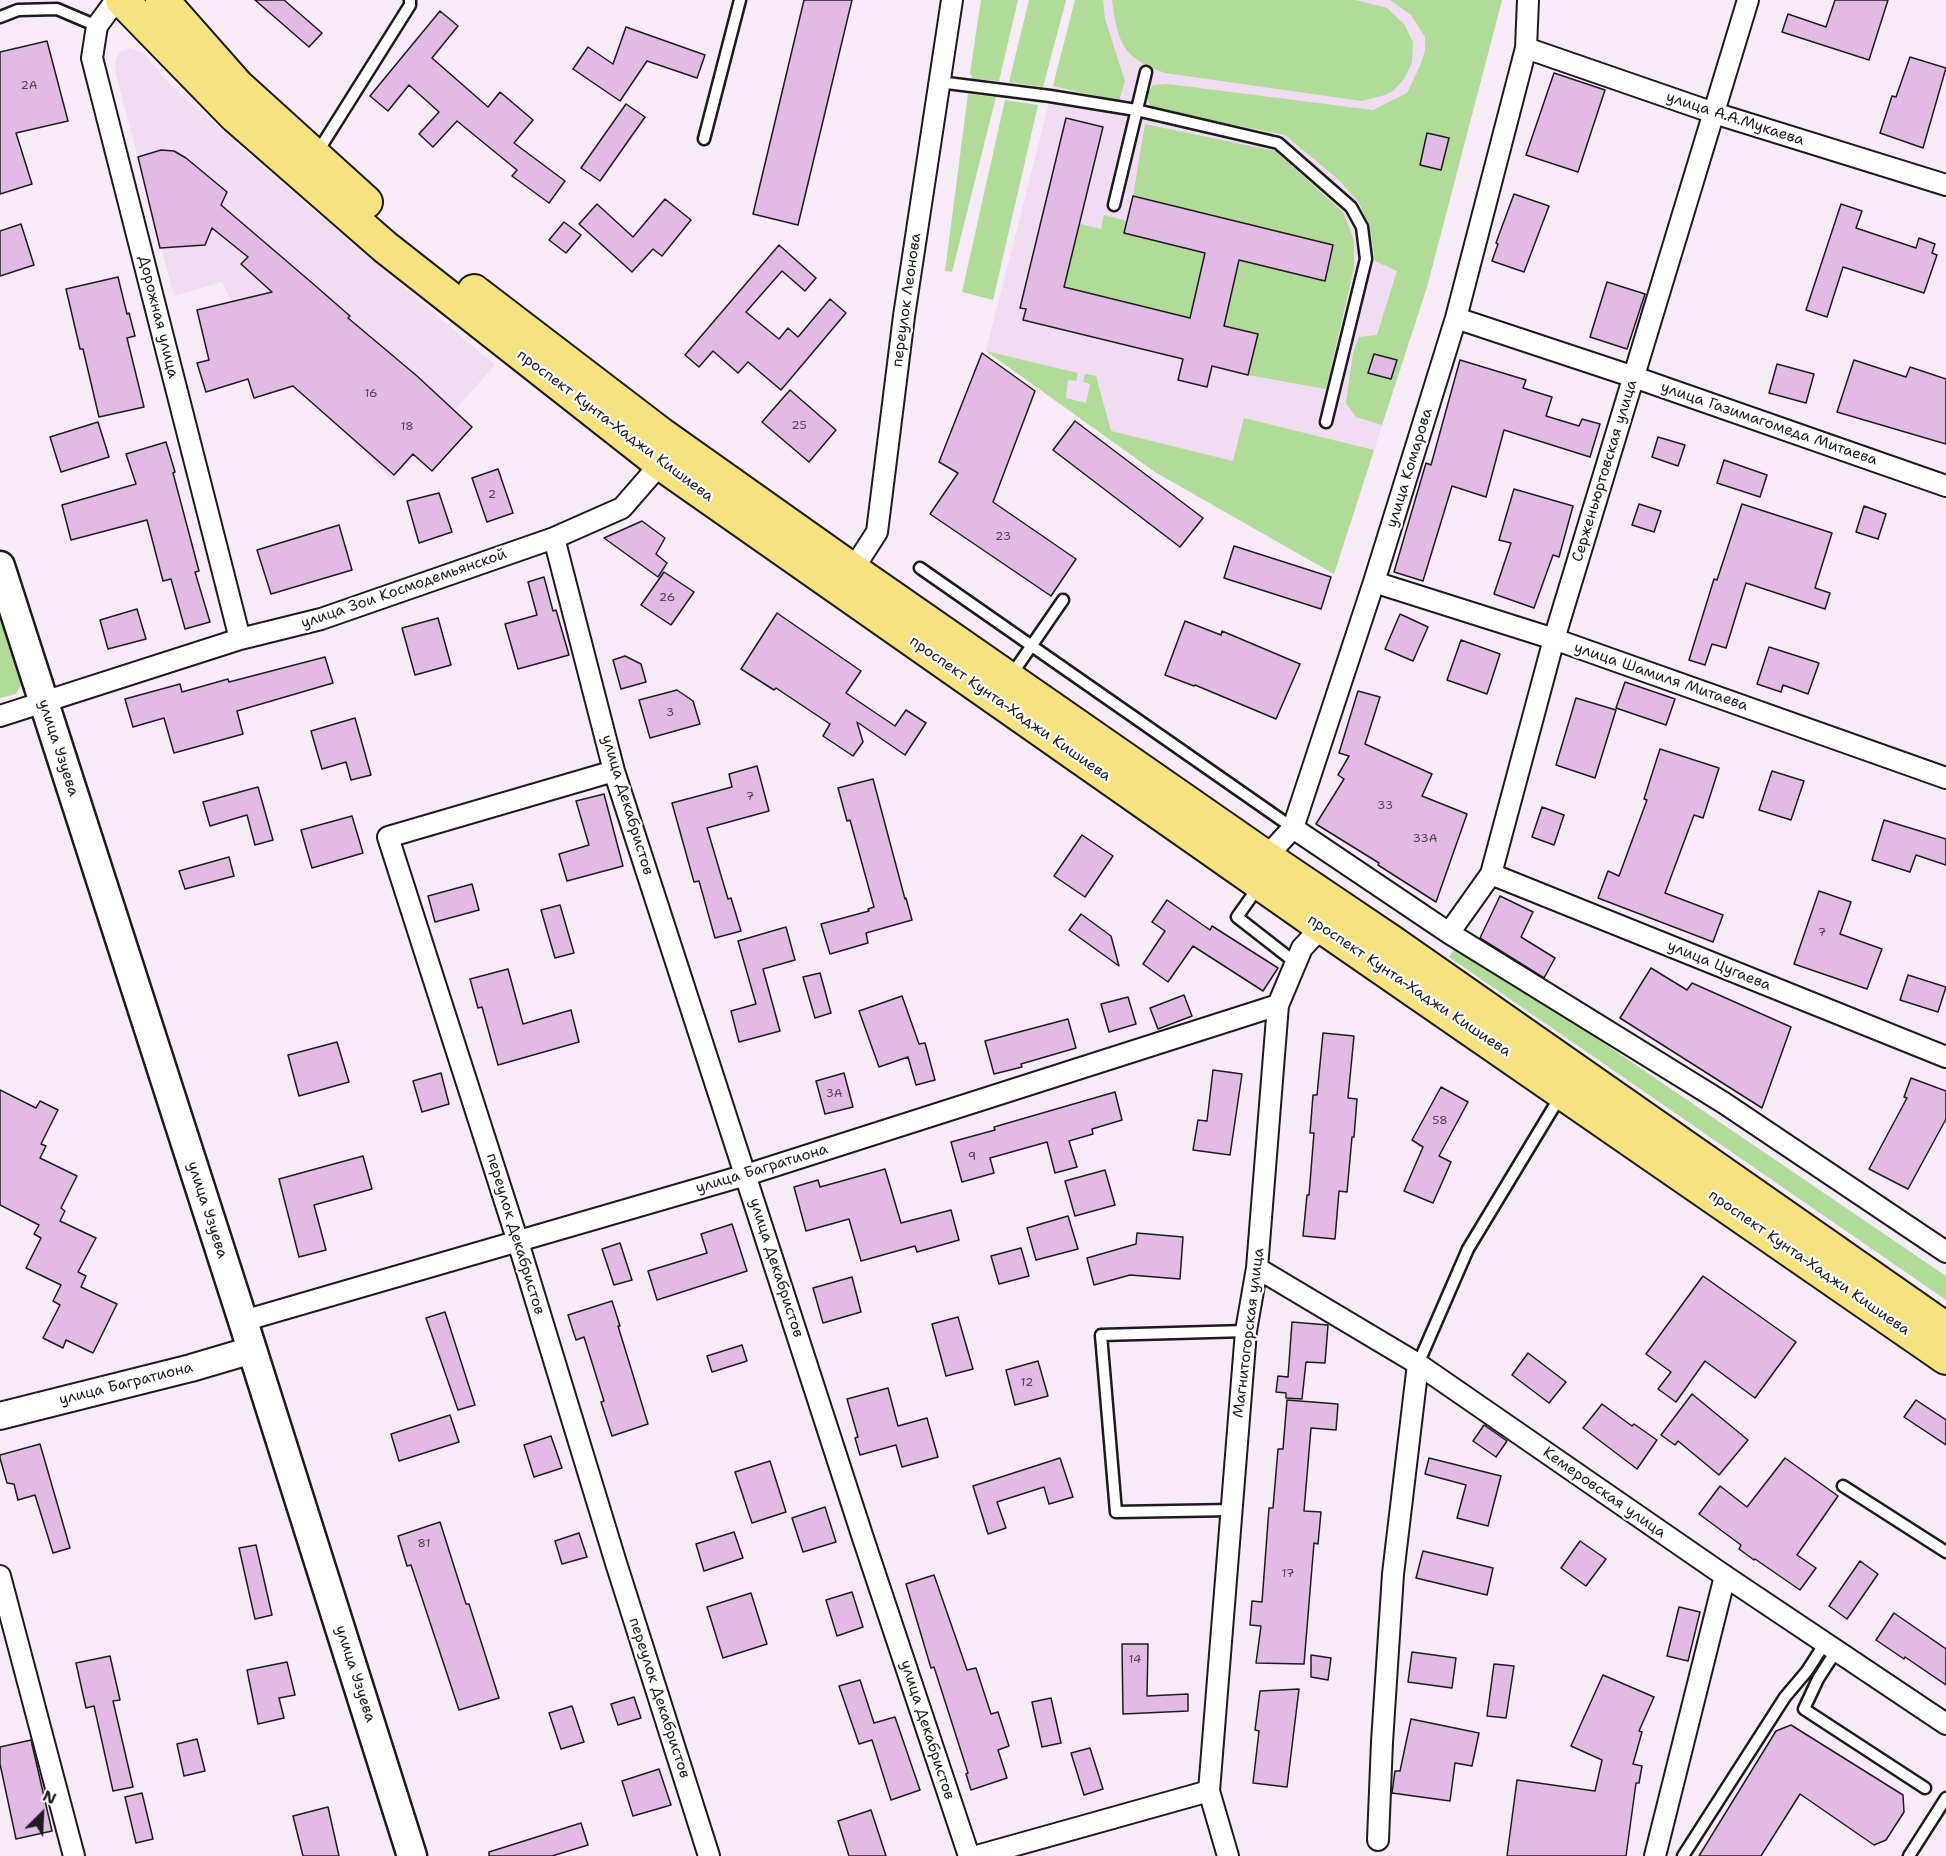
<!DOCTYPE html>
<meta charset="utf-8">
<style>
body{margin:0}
#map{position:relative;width:1946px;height:1856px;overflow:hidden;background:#f6ebf7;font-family:"Shantell Sans",sans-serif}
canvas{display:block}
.north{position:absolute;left:12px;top:1784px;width:60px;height:60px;-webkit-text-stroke:4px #fff;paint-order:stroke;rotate:24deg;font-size:16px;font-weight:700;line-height:24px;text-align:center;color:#1c1c1c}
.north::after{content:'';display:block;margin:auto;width:21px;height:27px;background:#1c1c1c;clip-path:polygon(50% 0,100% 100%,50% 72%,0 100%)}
</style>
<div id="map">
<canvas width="1946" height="1856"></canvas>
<div class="north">N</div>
</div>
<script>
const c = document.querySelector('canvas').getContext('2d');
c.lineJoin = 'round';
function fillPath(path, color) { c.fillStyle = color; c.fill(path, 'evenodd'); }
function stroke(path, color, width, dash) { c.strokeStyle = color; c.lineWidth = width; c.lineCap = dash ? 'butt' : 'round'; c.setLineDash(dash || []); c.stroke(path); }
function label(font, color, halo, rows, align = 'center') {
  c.font = font + ' "Shantell Sans",sans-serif'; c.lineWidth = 4.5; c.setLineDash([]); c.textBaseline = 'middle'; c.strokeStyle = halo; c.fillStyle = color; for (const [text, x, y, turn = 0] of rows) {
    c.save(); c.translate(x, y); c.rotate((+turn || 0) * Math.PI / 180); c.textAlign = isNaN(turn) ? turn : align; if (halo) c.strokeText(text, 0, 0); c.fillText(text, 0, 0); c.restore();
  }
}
fillPath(new Path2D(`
 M1075,0H1502L1427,287L1334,574L1155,472L986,351Z
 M131,48L143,53L171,85L264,168L495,365L392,480L250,340L222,282L174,296L116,74L115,60L121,51Z`), '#f0ddf1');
fillPath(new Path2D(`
 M981,0H1018L999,81L973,79L970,73Z
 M1029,0H1066L1043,87L1009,82Z
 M1075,0H1103L1105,19L1125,81L1119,101L1053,86Z
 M1112,0H1355L1387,8L1404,24L1413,42L1412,62L1404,79L1393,91L1385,95L1362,101L1165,73C1122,58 1118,43 1112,0Z
 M1390,0H1502L1427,287L1382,425L1356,417L1346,403L1353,353L1359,337L1377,335L1397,271L1375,261L1370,227L1358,201L1339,180L1285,135L1151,108L1146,96L1153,85L1168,84L1373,110L1407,93L1419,68L1425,51V37L1411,15Z
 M968,94L996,97L952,272L945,271Z
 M1005,100L1038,105L993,300L962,292Z
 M1145,124L1275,151L1344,213L1354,241V268L1326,389L1248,375L1258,334L1224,326L1239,260L1324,281L1333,245L1133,196Z
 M1104,215L1127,221L1125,233L1205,253L1190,318L1064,287L1080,224L1101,229Z
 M986,351L1078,373L1076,381L1068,380L1066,398L1086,403L1090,384L1083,382L1085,374L1096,376L1111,431L1233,461L1244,418L1374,450L1334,574L1155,472Z
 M0,600L27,674L16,694L0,698Z
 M1458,944L1946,1276V1300L1449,957Z`), '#b1db98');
const building = new Path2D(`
 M255,0H284L322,33L309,47Z
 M804,0H852L798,225L753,214Z
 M1835,0H1888L1869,60L1782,32L1788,14L1826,27Z
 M440,11L458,26L432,58L488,107L500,92L533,120L514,143L565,181L549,203L512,176L517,170L457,121L433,147L419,134L439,112L409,85L388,111L370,96Z
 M626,27L705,55L697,78L647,61L620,101L573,69L588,47L613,64Z
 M47,41L68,121L16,133L32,184L0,194V52Z
 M1910,57L1946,68L1923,148L1880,133L1892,96L1896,97Z
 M1554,73L1605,90L1578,172L1526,155Z
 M626,104L645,117L600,181L581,168Z
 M1066,118L1103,127L1064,287L1190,318L1205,253L1124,233L1133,196L1333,245L1325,281L1239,260L1224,326L1258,334L1248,375L1212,366L1207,387L1178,380L1183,359L1023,320L1026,309L1020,308Z
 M1427,133L1449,138L1441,170L1420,165Z
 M161,150L174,151L186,158L227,192L221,205L311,282L350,316L348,318L417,376L472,427L432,471L413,454L394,475L293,386L254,398L248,379L206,392L197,363L209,360L197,310L272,292L241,264L248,257L212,228L205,245L160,248L138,157Z
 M1514,194L1549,206L1524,272L1492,261L1498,244L1496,243Z
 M665,199L691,220L662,256L653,249L632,272L579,224L597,204L633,237Z
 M1841,204L1862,211L1856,228L1916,248L1919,238L1935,244L1932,253L1937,255L1924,293L1843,267L1827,317L1806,310Z
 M564,222L581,235L566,253L549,240Z
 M21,224L34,265L0,276V231Z
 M779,245L816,278L805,291L782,271L746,312L779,339L788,328L798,337L830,299L846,313L781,390L748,362L738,373L713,351L699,367L685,355Z
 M118,277L127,314L129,313L135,336L127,338L144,407L99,417L83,349H80L66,289Z
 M1607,282L1645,294L1627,349L1590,337Z
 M982,353L1035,391L993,502L1076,559L1051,596L930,514L958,473L939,462Z
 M1374,354L1397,360L1391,379L1368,373Z
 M1460,360L1526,380L1523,388L1552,397L1546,416L1579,426L1582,419L1600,424L1590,457L1504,430L1486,497L1452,486L1423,581L1394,572L1426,463L1431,465Z
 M1854,360L1906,377L1910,367L1946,379V444L1837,412Z
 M1777,364L1814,374L1806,403L1769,393Z
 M790,390L836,430L809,462L762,422Z
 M1075,421L1203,518L1180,547L1053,450Z
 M98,422L109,457L61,472L50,437Z
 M1658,437L1685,445L1678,466L1652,457Z
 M166,442L175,472L173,473L199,571L195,572L210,622L185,629L171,579L163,581L147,520L71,540L62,505L136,484L126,454Z
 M1724,460L1767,475L1760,497L1717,483Z
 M498,469L513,513L487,522L472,478Z
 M1514,489L1573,506L1559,557L1553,555L1534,608L1494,594L1511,543L1499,540Z
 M439,493L452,532L419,543L407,501Z
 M1639,504L1661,511L1654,532L1632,525Z
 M1742,504L1832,533L1815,588L1830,593L1825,609L1746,583L1726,648L1712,644L1705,665L1689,660L1714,579L1717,580Z
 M1864,506L1886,514L1878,539L1856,532Z
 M642,521L665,538L656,554L667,563L658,577L604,538Z
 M339,525L352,570L271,594L257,550Z
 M1234,546L1331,577L1321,609L1224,578Z
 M664,572L694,592L671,625L641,605Z
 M544,577L553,611L556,610L569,655L518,669L505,624L537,615L528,582Z
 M137,609L146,639L108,649L100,620Z
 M777,613L861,671L846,693L895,726L906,710L926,723L905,755L857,722L863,742L853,756L823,736L830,724L776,688L774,690L741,669Z
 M1400,614L1428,627L1413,661L1385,649Z
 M438,618L451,665L415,675L402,628Z
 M1185,621L1221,635L1222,631L1300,664L1276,719L1195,685L1194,686L1165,675Z
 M1461,640L1500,654L1487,694L1447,680Z
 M1769,647L1819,663L1808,694L1783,685L1781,692L1757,684Z
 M625,656L641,664L646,682L621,689L613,660Z
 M325,657L333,683L237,711L243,734L174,753L164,718L133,727L125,699L180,684L182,692L228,679L229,682Z
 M1625,682L1675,699L1666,725L1616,708Z
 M677,690L693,701L700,724L650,738L639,700Z
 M1358,691L1380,697L1365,744L1432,774L1422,796L1467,814L1436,902L1378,865L1379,863L1316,824L1344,779L1338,775L1349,756L1339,753Z
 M1576,698L1616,710L1595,778L1556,765Z
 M355,718L371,775L351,780L346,762L322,769L311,731Z
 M1660,749L1719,768L1703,818L1694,815L1665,893L1723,915L1713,942L1598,898L1608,871L1619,876L1647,800L1644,799Z
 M757,766L769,811L707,828L728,899L731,898L741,931L715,938L699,881L694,882L672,803L732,787L729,774Z
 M1772,771L1804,781L1791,820L1759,810Z
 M873,779L905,899L906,898L912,920L866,933L868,943L830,954L821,924L869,911L868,909L874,907L850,820L847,821L838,788Z
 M258,787L273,840L255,845L247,815L210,826L203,802Z
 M604,794L623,866L567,881L559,854L589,845L576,801Z
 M1542,807L1564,815L1554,845L1532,837Z
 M352,816L363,853L312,868L301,830Z
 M1884,820L1946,839V865L1916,855L1910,872L1872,860Z
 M1082,835L1113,856L1085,897L1054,876Z
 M229,857L234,876L185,889L179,871Z
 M472,884L479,910L435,922L428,896Z
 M1819,891L1851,902L1840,934L1882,949L1867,989L1794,964Z
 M1500,896L1533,912L1521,937L1555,958L1544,978L1480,938Z
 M1167,900L1210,930L1212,926L1278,968L1263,991L1193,946L1168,982L1143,964L1165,931L1152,922Z
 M560,905L574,953L555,958L541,910Z
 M1081,914L1111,936L1119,966L1069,930Z
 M786,927L795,960L763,969L780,1031L739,1042L731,1011L756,1004L738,941Z
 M1651,968L1687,990L1692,983L1791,1027L1762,1108L1620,1018Z
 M508,969L523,1024L571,1010L579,1042L498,1065L482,1007L478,1008L470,979Z
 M820,973L831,1013L815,1018L803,977Z
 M1908,975L1946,987L1938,1012L1900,1000Z
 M1184,995L1192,1016L1158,1029L1150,1008Z
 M902,996L919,1044L925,1043L935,1080L916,1085L908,1057L879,1067L859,1011Z
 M1128,997L1136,1024L1109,1032L1101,1004Z
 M1068,1019L1076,1048L1021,1064L1022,1067L994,1074L985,1041Z
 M1323,1033L1354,1036L1348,1098L1357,1099L1354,1137H1352L1347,1192L1339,1191L1335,1239L1303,1236L1307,1195H1309L1314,1133H1310L1313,1095H1317Z
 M337,1042L349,1082L299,1096L288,1055Z
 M1213,1070L1242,1074L1230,1155L1193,1150L1198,1120L1207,1121Z
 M441,1073L449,1104L422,1112L413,1081Z
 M844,1073L853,1107L825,1114L816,1081Z
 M1911,1078L1946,1091V1119L1908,1189L1869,1169L1907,1098L1904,1097Z
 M1441,1087L1468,1102L1439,1156L1451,1162L1433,1203L1404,1191L1423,1147L1412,1140Z
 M0,1090L36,1108L40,1101L58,1110L41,1144L46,1146L40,1158L77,1176L61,1208L65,1211L60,1221L96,1238L78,1272L86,1276L81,1287L117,1304L93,1353L66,1340L63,1348L43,1338L60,1305L53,1301L61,1285L26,1268L41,1238L34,1234L39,1225L0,1205Z
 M1115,1092L1122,1120L1092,1129L1093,1134L1069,1141L1077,1167L1055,1173L1047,1142L990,1158L994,1173L962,1182L951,1142L995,1130L994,1127Z
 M363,1156L372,1189L314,1205L326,1250L299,1257L279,1179Z
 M885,1169L901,1223L951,1210L959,1240L917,1252L915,1246L861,1261L849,1219L806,1231L794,1187L818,1180L820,1187Z
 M1105,1170L1115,1205L1075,1216L1065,1181Z
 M1068,1216L1078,1249L1036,1260L1027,1228Z
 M732,1224L747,1271L657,1300L648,1271L707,1253L701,1234Z
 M1137,1233L1183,1237L1180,1279L1130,1275L1094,1285L1087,1258L1136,1244Z
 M620,1243L632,1280L614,1285L602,1249Z
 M1021,1248L1029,1276L999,1284L991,1256Z
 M1703,1276L1796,1342L1755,1398L1705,1361L1676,1402L1658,1389L1671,1372L1646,1354Z
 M852,1277L861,1312L823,1323L813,1288Z
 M612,1301L620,1326H618L648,1424L612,1436L601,1402L604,1401L584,1337L576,1340L568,1315Z
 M445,1312L475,1405L458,1410L426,1318Z
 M958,1317L973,1369L946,1376L932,1324Z
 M1292,1322L1328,1325L1325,1363L1306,1362L1302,1399L1286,1398V1393L1276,1392L1278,1376L1288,1377Z
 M742,1345L747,1361L712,1372L707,1356Z
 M1528,1353L1566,1382L1549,1403L1512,1375Z
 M1038,1361L1048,1396L1015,1405L1006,1370Z
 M888,1388L898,1426L927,1418L938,1457L902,1467L896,1445L860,1455L855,1438L858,1437L847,1399Z
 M1692,1394L1748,1440L1719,1475L1678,1441L1675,1445L1661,1435Z
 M1287,1400L1338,1404L1336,1430L1311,1428L1304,1511L1321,1512L1318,1544L1314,1543L1304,1664L1256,1663L1261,1626L1250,1625L1252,1601L1262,1602L1269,1508H1273L1278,1449H1283Z
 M1916,1400L1946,1420V1445L1904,1417Z
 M1602,1404L1632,1426L1634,1424L1657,1440L1637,1469L1583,1428Z
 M450,1415L459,1442L399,1461L391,1434Z
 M1484,1425L1507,1441L1496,1457L1473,1441Z
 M551,1436L562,1468L534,1477L524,1445Z
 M40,1444L70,1548L53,1553L35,1495L18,1500L14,1484L7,1483L0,1458V1455Z
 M1060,1458L1073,1497L1049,1504L1044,1487L997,1502L1006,1528L988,1534L973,1486Z
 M1429,1458L1501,1476L1488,1526L1457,1518L1466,1485L1425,1474Z
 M1785,1458L1838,1496L1797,1555L1816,1568L1800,1590L1755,1559L1754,1560L1739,1549L1741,1545L1699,1514L1720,1486L1747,1507Z
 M770,1461L786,1512L752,1523L735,1472Z
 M825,1507L836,1542L803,1552L792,1518Z
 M440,1522L466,1604H469L499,1698L459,1710L411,1565L407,1566L398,1536Z
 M734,1532L743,1558L704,1571L696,1544Z
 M579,1533L587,1557L562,1564L555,1541Z
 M1580,1541L1606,1559L1586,1586L1561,1568Z
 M256,1545L272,1615L255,1619L239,1548Z
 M1423,1551L1493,1568L1487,1595L1416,1578Z
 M1860,1561L1878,1574L1847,1619L1829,1606Z
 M934,1575L967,1670L976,1668L991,1714L998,1712L1009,1746L998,1750L1007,1778L971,1790L966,1774L968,1773L934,1667L931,1668L906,1584Z
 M852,1592L863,1627L837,1636L826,1600Z
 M751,1593L767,1644L723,1658L707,1607Z
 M1679,1607L1700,1612L1688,1661L1667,1656Z
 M1894,1613L1946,1649V1685L1905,1657L1904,1659L1876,1640Z
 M1122,1644H1148L1147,1696L1188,1694V1711L1123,1714Z
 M1412,1652L1456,1658L1452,1688L1408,1682Z
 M1311,1655L1331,1658L1328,1680L1311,1677Z
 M110,1656L120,1700L113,1701L133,1787L113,1791L94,1706L86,1708L76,1663Z
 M287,1662L295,1695L279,1698L284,1718L258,1724L247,1670Z
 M1494,1664L1514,1666L1506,1718L1487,1716Z
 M1603,1675L1654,1697L1639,1731L1642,1732L1633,1764L1642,1766L1639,1783H1636L1626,1856H1507L1517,1780L1595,1791L1602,1760L1571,1746Z
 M860,1680L874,1723L895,1717L920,1790L891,1800L872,1740L859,1744L839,1686Z
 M1299,1689L1287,1787L1253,1783L1259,1731L1255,1730L1260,1691Z
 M634,1697L641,1718L618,1725L611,1704Z
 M1051,1698L1061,1743L1042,1747L1032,1702Z
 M572,1706L584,1742L561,1749L549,1713Z
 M1411,1719L1479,1733L1472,1766L1455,1763L1450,1801L1392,1793L1395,1771H1400Z
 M1791,1725L1903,1795L1904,1812L1886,1840L1874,1845L1800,1794L1761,1856H1699L1776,1731Z
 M197,1739L205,1771L184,1776L177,1744Z
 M31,1740L52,1831L16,1839L0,1764V1747Z
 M1090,1748L1103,1789L1084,1795L1071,1753Z
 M659,1769L671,1805L633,1816L622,1781Z
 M142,1793L153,1839L136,1843L125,1797Z
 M328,1807L339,1856H303L293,1816Z
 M871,1810L886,1856H849L838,1821Z
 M581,1823L588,1845L552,1856H489V1852Z`);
fillPath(building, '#e1bbe4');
stroke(building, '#1c1c1c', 1.5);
const service = new Path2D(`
 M0,17L18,10L57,9L97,26
 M939,82L1050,96L1136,110L1278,143L1351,207L1362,227L1366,259L1326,422
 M704,139L740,0
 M317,153L410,5V0
 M1114,205L1146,72
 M920,568L1293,828
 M1010,677L1063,600
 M1259,886L1237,917L1296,963
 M1418,1364L1468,1249L1561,1095
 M1843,1486L1946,1552
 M1232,1510L1116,1512L1101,1335L1246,1331
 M1836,1651L1818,1679L1804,1709L1925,1788
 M1683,1856L1785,1697L1807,1671L1825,1643
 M1909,1856L1946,1798`);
const minor = new Path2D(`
 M116,0L97,26L92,58L240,639
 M1526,48L1714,113L1946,185
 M1456,318L1634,377L1946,486
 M554,538L614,771L863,1538L969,1856
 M848,577L877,532L904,316L952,0
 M1374,582L1554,639L1946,778
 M0,716L240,639L321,619L554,538L622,508L668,455
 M614,771L388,837L518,1242L616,1563L709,1856
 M1293,828L1449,933L1724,1103L1946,1252
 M1256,855L1266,857L1293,828L1374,582L1456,318L1526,48L1528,0
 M1491,874L1946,1057
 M1449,933L1491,874L1554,639L1748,0
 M1257,1268L1418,1364L1725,1576L1946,1724
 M243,1321L746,1175L1278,1005
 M0,1576L74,1856
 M1378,1840L1382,1742L1393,1574L1418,1364
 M977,1856L1209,1791
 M1228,1856L1209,1791L1246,1331L1257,1268L1278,1005L1302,948L1322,927L1330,928
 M1655,1856L1725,1576`);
const tertiary = new Path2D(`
 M0,1416L191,1368L252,1350`);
const secondary = new Path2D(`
 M0,566L243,1321L412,1856`);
const primary = new Path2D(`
 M122,0L235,116L385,247L661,464L1322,927L1946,1358
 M162,0L237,85L366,202
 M474,291L661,434L853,570L1266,857L1392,942L1946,1329`);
stroke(service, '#1c1c1c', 15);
stroke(minor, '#1c1c1c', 24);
stroke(tertiary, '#1c1c1c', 30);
stroke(secondary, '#1c1c1c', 33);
stroke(primary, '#1c1c1c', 36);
stroke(service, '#fff', 10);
stroke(minor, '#fff', 20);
stroke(tertiary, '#fff', 26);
stroke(secondary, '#fff', 28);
stroke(primary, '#f6e281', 32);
label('12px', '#4d444e', null, [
 ["2А",29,86],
 ["16",371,394],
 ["25",799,426],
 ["18",407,427],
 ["2",492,495],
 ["23",1003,537],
 ["26",667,598],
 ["3",670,713],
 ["7",750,797],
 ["33",1385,806],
 ["33А",1425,839],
 ["7",1822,933],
 ["3А",834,1094],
 ["58",1440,1121],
 ["9",972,1157],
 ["12",1027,1383],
 ["81",424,1544],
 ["17",1288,1574],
 ["14",1135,1660]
]);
label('15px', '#1c1c1c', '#fff', [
 ["улица А.А.Мукаева",1735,119,18],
 ["переулок Леонова",907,300,-82],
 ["Дорожная улица",158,317,76],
 ["улица Газимагомеда Митаева",1769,424,19],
 ["проспект Кунта-Хаджи Кишиева",615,426,37],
 ["улица Комарова",1410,468,-73],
 ["Серженьюртовская улица",1605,471,-73],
 ["улица Зои Космодемьянской",404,589,-19],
 ["улица Шамиля Митаева",1661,677,19],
 ["проспект Кунта-Хаджи Кишиева",1010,709,35],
 ["улица Узуева",58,748,72],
 ["улица Декабристов",627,805,73],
 ["улица Цугаева",1719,966,22],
 ["проспект Кунта-Хаджи Кишиева",1409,986,34],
 ["улица Багратиона",762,1169,-17],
 ["улица Узуева",207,1210,72],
 ["переулок Декабристов",515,1234,73],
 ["проспект Кунта-Хаджи Кишиева",1809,1263,35],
 ["улица Декабристов",776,1268,72],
 ["Магнитогорская улица",1249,1333,-83],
 ["улица Багратиона",126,1384,-14],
 ["Кемеровская улица",1604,1493,35],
 ["улица Узуева",355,1674,72],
 ["переулок Декабристов",659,1698,72],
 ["улица Декабристов",927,1730,72]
]);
</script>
